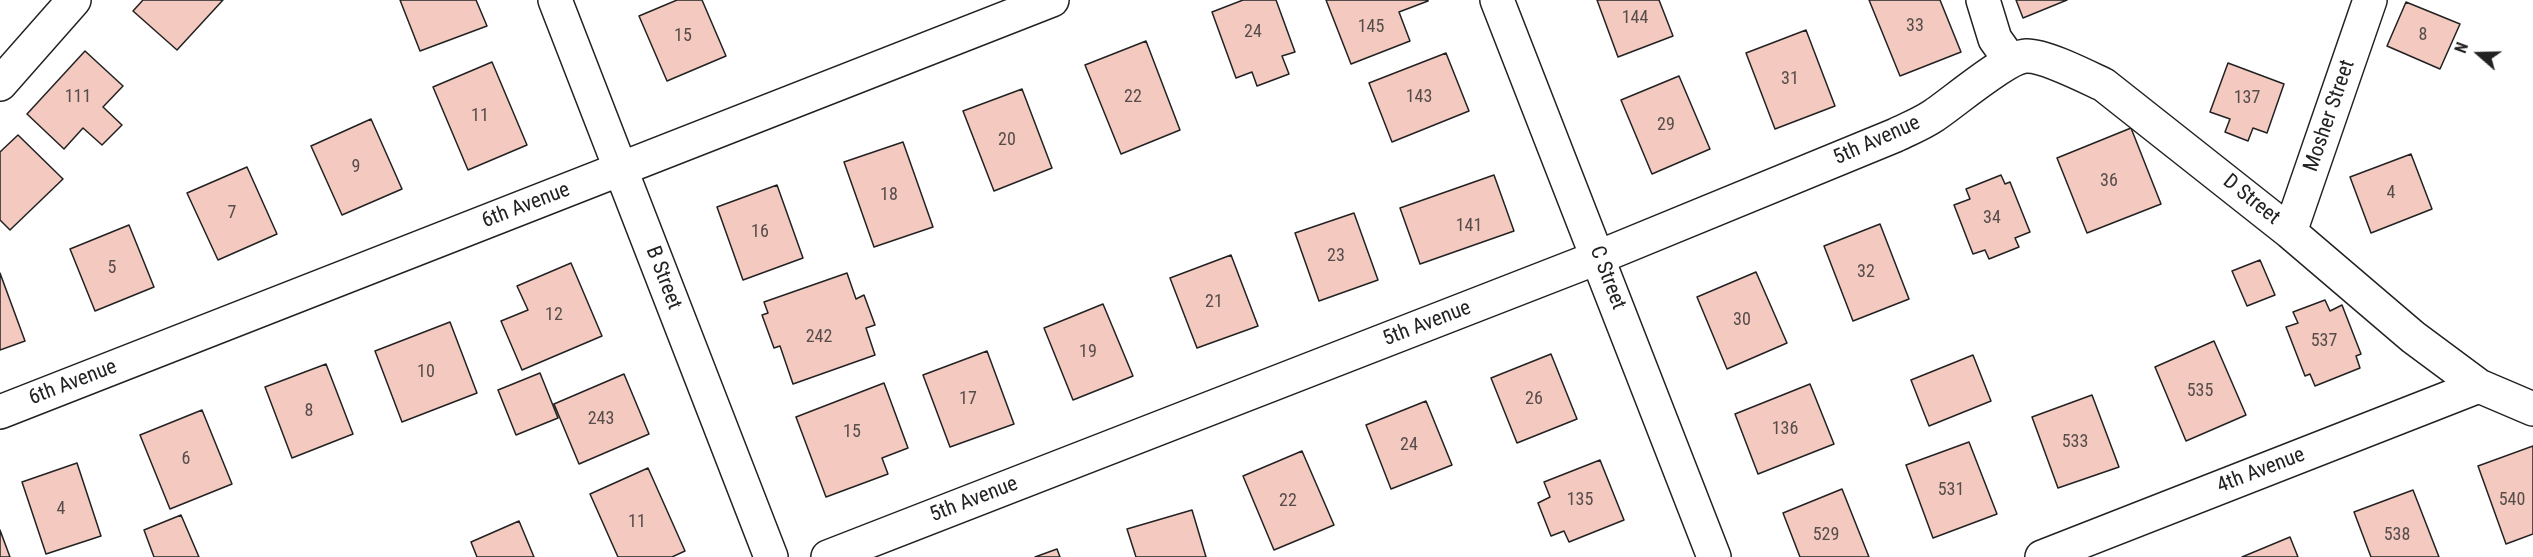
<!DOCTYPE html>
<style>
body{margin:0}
#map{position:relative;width:2533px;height:557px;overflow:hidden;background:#fff;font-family:"Roboto Condensed",sans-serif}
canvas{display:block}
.north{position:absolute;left:2449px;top:24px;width:60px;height:60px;-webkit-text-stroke:4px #fff;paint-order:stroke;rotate:290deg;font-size:16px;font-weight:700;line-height:24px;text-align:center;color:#222}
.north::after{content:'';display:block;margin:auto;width:21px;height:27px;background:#222;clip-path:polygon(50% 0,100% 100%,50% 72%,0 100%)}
</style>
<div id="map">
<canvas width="2533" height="557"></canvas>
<div class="north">N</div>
</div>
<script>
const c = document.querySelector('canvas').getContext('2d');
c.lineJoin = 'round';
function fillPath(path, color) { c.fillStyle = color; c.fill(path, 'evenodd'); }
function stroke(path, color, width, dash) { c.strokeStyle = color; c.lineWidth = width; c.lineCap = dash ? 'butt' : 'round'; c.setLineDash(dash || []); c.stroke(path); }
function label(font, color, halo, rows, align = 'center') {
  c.font = font + ' "Roboto Condensed",sans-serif'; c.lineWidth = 4.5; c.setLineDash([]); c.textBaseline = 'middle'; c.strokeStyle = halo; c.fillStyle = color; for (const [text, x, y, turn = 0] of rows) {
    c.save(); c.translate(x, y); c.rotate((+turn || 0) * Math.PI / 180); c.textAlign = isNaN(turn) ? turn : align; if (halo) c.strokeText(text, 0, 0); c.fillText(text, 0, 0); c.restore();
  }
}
const building = new Path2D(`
 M143,0H223L177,50L133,11Z
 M400,0H476L487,26L420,51Z
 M677,0H702L726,56L667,81L639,16Z
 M1243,0H1276L1295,52L1282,56L1289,74L1257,86L1252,72L1236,78L1212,12Z
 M1326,0H1428V1L1399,12L1410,41L1351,64Z
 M1597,0H1659L1673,36L1618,57Z
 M1869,0H1940L1961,52L1900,76Z
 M2016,0H2067L2023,18Z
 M2406,2L2460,24L2440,69L2387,46Z
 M1806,30L1835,106L1775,129L1746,53Z
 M1146,41L1180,130L1121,154L1085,65Z
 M85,51L123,86L103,107L122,125L102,145L83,128L64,149L27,114Z
 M1446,53L1469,111L1392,142L1369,83Z
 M492,62L527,145L468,170L433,87Z
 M2228,63L2284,84L2267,133L2253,128L2248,141L2225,132L2230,119L2210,112Z
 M1679,76L1710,149L1652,174L1621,100Z
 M1022,89L1052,168L994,191L963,111Z
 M371,119L402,189L342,215L311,146Z
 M2131,128L2161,204L2087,233L2057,158Z
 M18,135L63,179L10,230L0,220V152Z
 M903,142L933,227L874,247L844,162Z
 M2411,154L2432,209L2371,233L2350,177Z
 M247,167L277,234L218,260L187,193Z
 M1494,175L1514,231L1420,264L1400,208Z
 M2001,175L2005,184L2010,182L2030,232L2015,238L2019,247L1989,259L1985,250L1973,254L1954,205L1970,199L1966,189Z
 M777,185L803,258L743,280L717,207Z
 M1354,213L1378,280L1319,301L1295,233Z
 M1880,224L1909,299L1853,321L1824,246Z
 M129,225L154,287L95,311L70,249Z
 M1231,255L1258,326L1197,348L1170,278Z
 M2260,260L2275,295L2247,306L2232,271Z
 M571,263L602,336L522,370L501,321L528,310L517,286Z
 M1756,272L1787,343L1727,369L1697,297Z
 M0,273L25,341L0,350Z
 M847,273L856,299L864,295L875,325L866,328L875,355L793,384L780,346L774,348L762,315L768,313L764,302Z
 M2325,300L2330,311L2342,305L2361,354L2356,356L2360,368L2315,386L2310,374L2305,376L2286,327L2298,323L2293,312Z
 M1103,304L1133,376L1073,400L1044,328Z
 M450,322L477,393L402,422L375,351Z
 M2214,341L2246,415L2186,441L2155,367Z
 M987,351L1014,424L950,447L923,375Z
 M1551,354L1577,419L1517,443L1491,378Z
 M1973,355L1991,401L1929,426L1911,380Z
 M326,364L353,434L292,458L265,387Z
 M540,373L558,418L516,435L498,390Z
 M624,374L649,434L579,464L554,404Z
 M884,383L908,448L882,458L888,474L826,497L796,417Z
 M1810,384L1834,444L1758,474L1735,414Z
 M2092,395L2119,467L2058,488L2032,417Z
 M1426,401L1452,465L1391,489L1366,425Z
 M202,410L232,484L170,509L140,435Z
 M1969,442L1997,514L1933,538L1906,465Z
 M2533,446V534L2506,544L2478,466Z
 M1302,451L1334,525L1274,550L1243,476Z
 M1600,460L1624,520L1569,542L1564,531L1551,536L1538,503L1550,497L1544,482Z
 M77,463L101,536L46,554L22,482Z
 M648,468L685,551L672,557H618L590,494Z
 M1842,489L1869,557H1800L1783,513Z
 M2413,490L2439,557H2371L2354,512Z
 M1192,510L1206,557H1136L1127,529Z
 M181,515L199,557H154L144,530Z
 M519,521L534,557H477L471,542Z
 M0,530L10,557H0Z
 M2290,537L2298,557H2242Z
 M1057,549L1060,557H1035Z`);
fillPath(building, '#f3c9c0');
stroke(building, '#222', 1.5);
const minor = new Path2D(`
 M555,0L771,557
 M1497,0L1714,557
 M1983,0L1995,39L2010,60
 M0,84L74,0
 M2290,232L2370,0
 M0,412L1052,0
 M828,557L1599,257L1896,135C1908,129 1921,124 1933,116C1953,103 2006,57 2026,56C2044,55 2087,77 2104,85L2290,232L2413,337L2479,386L2533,409
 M2042,557L2479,386`);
stroke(minor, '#222', 36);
stroke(minor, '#fff', 33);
label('18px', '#564c4a', null, [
 ["144",1635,18],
 ["33",1915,26],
 ["145",1371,27],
 ["24",1253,32],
 ["8",2423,35],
 ["15",683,36],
 ["31",1790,79],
 ["111",78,97],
 ["22",1133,97],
 ["143",1419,97],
 ["137",2247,98],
 ["11",480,116],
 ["29",1666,125],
 ["20",1007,140],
 ["9",356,167],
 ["36",2109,181],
 ["4",2391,193],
 ["18",889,195],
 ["7",232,213],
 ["34",1992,218],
 ["141",1469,226],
 ["16",760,232],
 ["23",1336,256],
 ["5",112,268],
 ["32",1866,272],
 ["21",1214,302],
 ["12",554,315],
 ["30",1742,320],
 ["242",819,337],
 ["537",2324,341],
 ["19",1088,352],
 ["10",426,372],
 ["535",2200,391],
 ["17",968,399],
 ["26",1534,399],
 ["8",309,411],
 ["243",601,419],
 ["136",1785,429],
 ["15",852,432],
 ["533",2075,442],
 ["24",1409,445],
 ["6",186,459],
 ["531",1951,490],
 ["135",1580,500],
 ["540",2512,500],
 ["22",1288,501],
 ["4",61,509],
 ["11",637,522],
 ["529",1826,535],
 ["538",2397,535]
]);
label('21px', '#222', '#fff', [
 ["Mosher Street",2330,116,-71],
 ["5th Avenue",1877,141,-24],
 ["D Street",2251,200,39],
 ["6th Avenue",526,206,-21],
 ["B Street",663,278,69],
 ["C Street",1607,278,69],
 ["5th Avenue",1427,324,-21],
 ["6th Avenue",73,383,-21],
 ["4th Avenue",2261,471,-21],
 ["5th Avenue",974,500,-21]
]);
</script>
